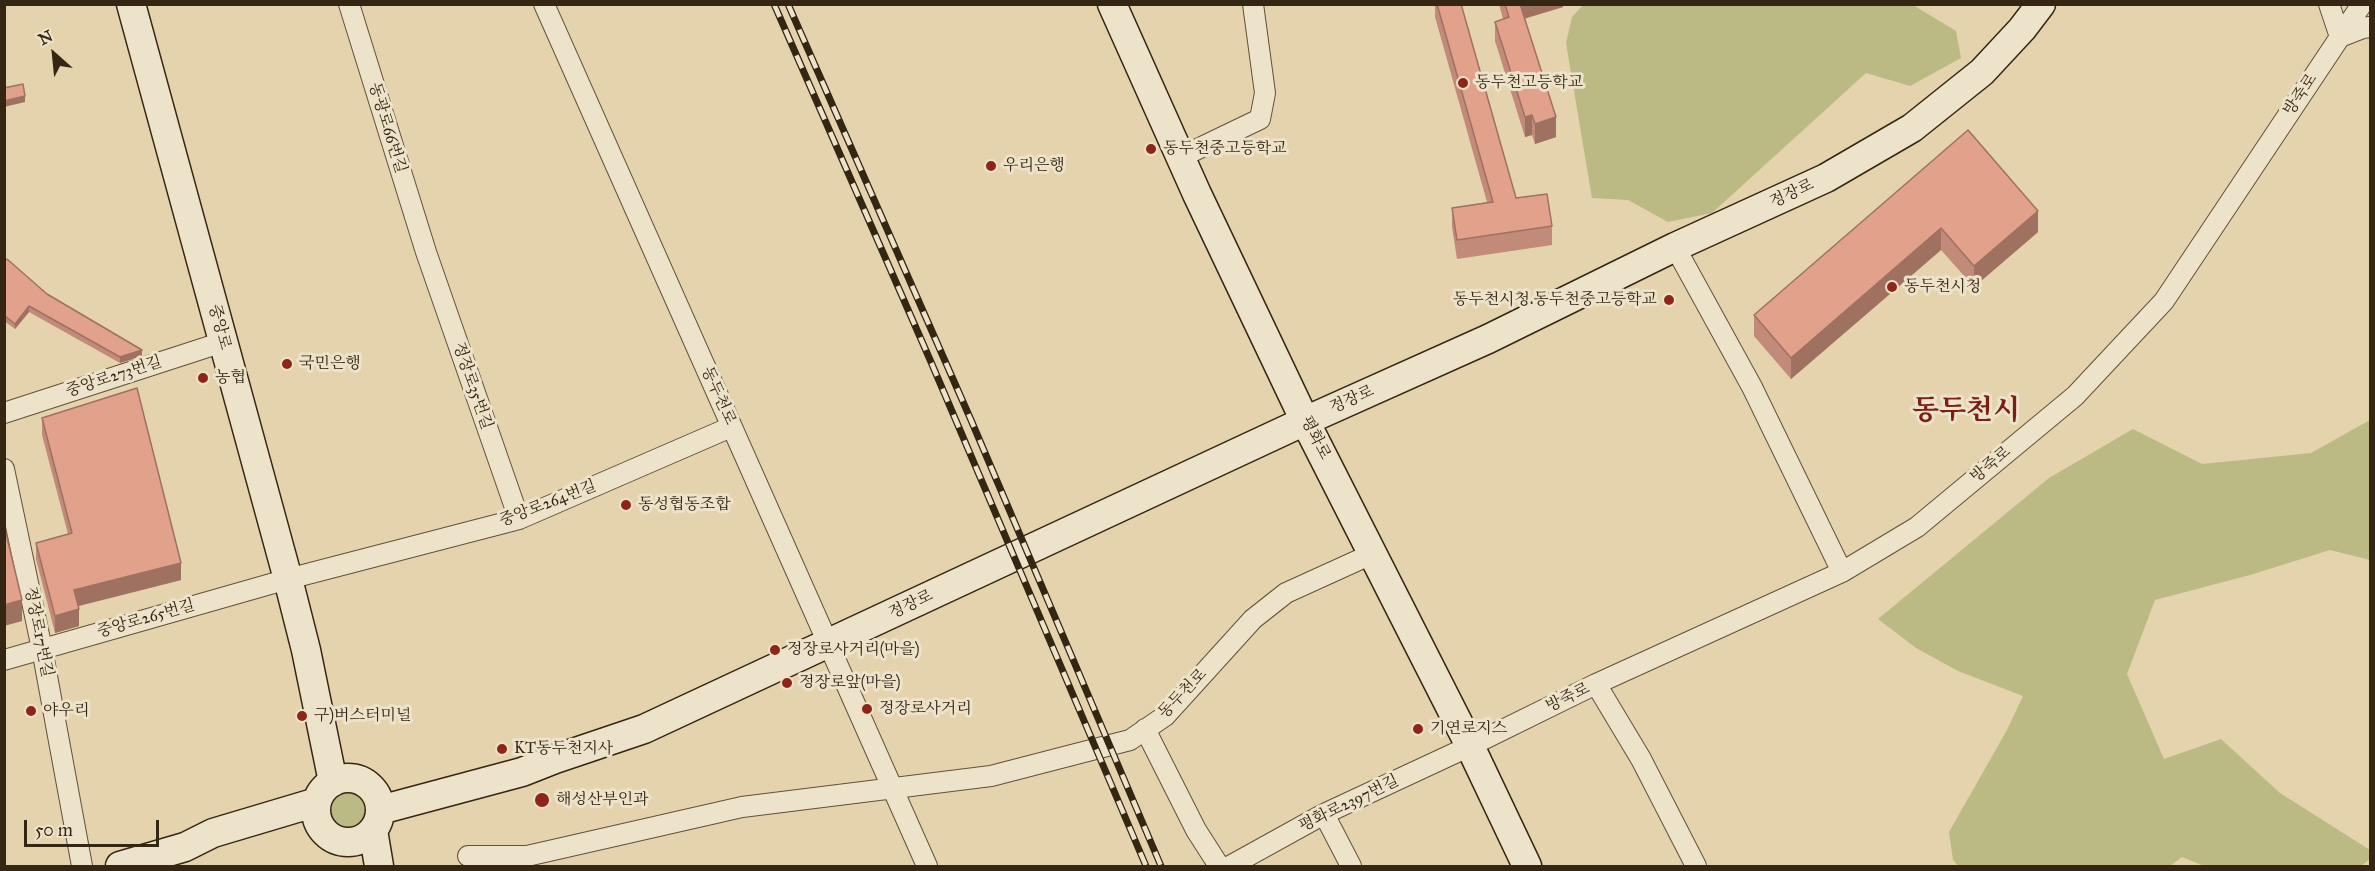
<!DOCTYPE html>
<meta charset="utf-8">
<style>
body{margin:0}
#map{position:relative;width:2375px;height:871px;overflow:hidden;background:#e4d3ad;font-family:"IM FELL Great Primer",serif}
canvas{display:block}
.frame{position:absolute;inset:0;border:6px solid #352614;pointer-events:none}
.north{position:absolute;left:24px;top:24px;width:60px;height:60px;-webkit-text-stroke:4px #ede2ca;paint-order:stroke;rotate:333deg;font-size:16px;font-weight:700;line-height:24px;text-align:center;color:#352614}
.north::after{content:'';display:block;margin:auto;width:21px;height:27px;background:#352614;clip-path:polygon(50% 0,100% 100%,50% 72%,0 100%)}
.scale{position:absolute;left:24px;top:820px;width:135px;height:27px;box-sizing:border-box;border:3px solid #352614;border-top:0;padding-left:8px;font-size:18px;line-height:21px;white-space:nowrap;color:#352614;-webkit-text-stroke:4px #ede2ca;paint-order:stroke}
</style>
<div id="map">
<canvas width="2375" height="871"></canvas>
<div class="frame"></div>
<div class="north">N</div>
<div class="scale">50 m</div>
</div>
<script>
const c = document.querySelector('canvas').getContext('2d');
c.lineJoin = 'round';
function fillPath(path, color) { c.fillStyle = color; c.fill(path, 'evenodd'); }
function stroke(path, color, width, dash) { c.strokeStyle = color; c.lineWidth = width; c.lineCap = dash ? 'butt' : 'round'; c.setLineDash(dash || []); c.stroke(path); }
function label(font, color, halo, rows, align = 'center') {
  c.font = font + ' "IM FELL Great Primer","Noto Serif KR",serif'; c.lineWidth = 6; c.setLineDash([]); c.textBaseline = 'middle'; c.strokeStyle = halo; c.fillStyle = color; for (const [text, x, y, turn = 0] of rows) {
    c.save(); c.translate(x, y); c.rotate((+turn || 0) * Math.PI / 180); c.textAlign = isNaN(turn) ? turn : align; if (halo) c.strokeText(text, 0, 0); c.fillText(text, 0, 0); c.restore();
  }
}
fillPath(new Path2D(`
 M1913,5L1956,31L1961,58L1910,86L1866,73L1712,213L1668,222L1628,200L1592,198L1566,43L1572,17L1583,5Z
 M2370,420V560L2330,550L2250,575L2155,600L2127,674L2164,759L2221,739L2280,793L2370,850V859L2361,866H2204L2182,857L2170,866H1958L1953,860L1949,832L2007,730L2023,696L1958,671L1916,648L1878,619L2049,478L2133,429L2202,464L2311,453Z
 M330 809a18 18 0 1 1 36 0a18 18 0 1 1-36 0Z`), '#bbba85');
const street = new Path2D(`
 M349,4L426,252L519,519
 M544,4L927,866
 M2329,4L2340,37L2363,28L2370,27
 M1181,157L1260,119L1265,93L1253,4
 M1675,247L1752,387L1842,572
 M4,413L223,342
 M4,469L42,649L82,866
 M4,660L288,579L519,519L731,427
 M1596,684L1641,759L1696,866
 M1145,729L1196,830L1219,866
 M1324,814L1351,866
 M468,856H527L742,807L991,776L1130,740L1165,716L1253,619L1286,593L1374,553
 M1230,866L1324,814L1470,746L1596,684L1842,572L1917,527L2075,396L2164,301L2362,4`);
const secondary = new Path2D(`
 M131,4L288,579L306,650L333,782
 M1112,4L1197,194L1305,421L1470,746L1527,866
 M316 810a32 32 0 1 1 64 0a32 32 0 1 1-64 0Z
 M380,810L522,772L555,759L644,729L1305,421L1488,339L1675,247L1826,178L1912,128L1982,72L2022,29L2041,4
 M373,830L379,866
 M120,866L185,847L213,833L317,802`);
stroke(street, '#61513a', 22);
stroke(secondary, '#352614', 31);
stroke(street, '#ede2ca', 20);
stroke(secondary, '#ede2ca', 28);
const rail = new Path2D(`
 M774,4L931,362L1146,866
 M788,4L971,420L1161,866`);
stroke(rail, '#352614', 7);
stroke(rail, '#ede2ca', 4.5, [14]);
fillPath(new Path2D(`
 M1435,4H1461L1516,198L1552,226V245L1457,259L1452,227V208L1487,202L1435,17Z
 M1499,4H1563V7L1524,19L1556,137L1535,144L1532,135L1525,137L1495,41V22L1503,19Z
 M1968,130L2038,232L1974,287L1941,250L1791,379L1754,336V315Z
 M4,257L5,261L47,294L142,356L120,363L29,312L15,329L4,321Z
 M42,418L181,580L79,606V626L55,633L36,559V543L68,534L42,435Z`), '#c28a78');
fillPath(new Path2D(`
 M1519,4H1563V7L1519,20Z
 M25,96V102L4,107V101Z
 M1532,115V135L1525,137V117Z
 M1556,117V137L1535,144V124Z
 M2038,211V232L1974,287V266Z
 M1941,228V250L1791,379V358Z
 M29,306V312L15,329V324Z
 M142,350V356L120,363V357Z
 M181,563V580L74,607V590Z
 M22,600V621L4,626V605Z
 M79,609V626L55,633V616Z`), '#9e7161');
const building = new Path2D(`
 M1437,4H1461L1516,198L1547,194L1552,226L1457,240L1452,208L1493,202Z
 M1505,4H1520L1556,117L1535,124L1532,115L1525,117L1495,22L1509,17Z
 M23,84L25,96L4,101V88Z
 M1968,130L2038,211L1974,266L1941,228L1791,358L1754,315Z
 M7,259L47,294L142,350L120,357L29,306L15,324L4,315V261Z
 M137,388L181,563L74,590L79,609L55,616L36,543L72,533L42,418Z
 M4,525L22,600L4,605Z`);
fillPath(building, '#e2a18b');
stroke(building, '#9e7161', 1.5);
for (const [x, y, r, color] of [
 [1463,83,6,"#8f2418"],
 [1151,149,6,"#8f2418"],
 [991,166,6,"#8f2418"],
 [1892,287,6,"#8f2418"],
 [1669,300,6,"#8f2418"],
 [287,364,6,"#8f2418"],
 [203,378,6,"#8f2418"],
 [626,505,6,"#8f2418"],
 [775,650,6,"#8f2418"],
 [787,683,6,"#8f2418"],
 [867,709,6,"#8f2418"],
 [31,711,6,"#8f2418"],
 [302,716,6,"#8f2418"],
 [1418,729,6,"#8f2418"],
 [502,749,6,"#8f2418"],
 [542,800,8,"#8f2418"]
]) { const dot = new Path2D(); dot.arc(x, y, r, 0, 2 * Math.PI); c.fillStyle = color; c.fill(dot); stroke(dot, '#ede2ca', 2); }
label('16px', '#352614', '#ede2ca', [
 ["동두천고등학교",1475,83],
 ["동두천중고등학교",1163,149],
 ["우리은행",1003,166],
 ["동두천시청",1904,287],
 ["동두천시청.동두천중고등학교",1657,300,"right"],
 ["국민은행",299,364],
 ["농협",215,378],
 ["동성협동조합",638,505],
 ["정장로사거리(마을)",787,650],
 ["정장로앞(마을)",799,683],
 ["정장로사거리",879,709],
 ["야우리",43,711],
 ["구)버스터미널",314,716],
 ["기연로지스",1430,729],
 ["KT동두천지사",514,749],
 ["해성산부인과",556,800]
], 'left');
label('16px', '#352614', '#ede2ca', [
 ["방죽로",2301,95,-56],
 ["동광로66번길",387,128,73],
 ["정장로",1792,194,-25],
 ["중앙로",219,327,75],
 ["중앙로273번길",114,377,-18],
 ["정장로35번길",472,386,71],
 ["동두천로",718,396,66],
 ["정장로",1352,400,-24],
 ["평화로",1315,438,63],
 ["방죽로",1991,465,-40],
 ["중앙로264번길",548,504,-21],
 ["정장로",911,605,-25],
 ["중앙로265번길",146,619,-16],
 ["정장로17번길",38,632,79],
 ["동두천로",1183,694,-46],
 ["방죽로",1568,698,-26],
 ["평화로2397번길",1349,804,-26]
]);
label('bold 28px', '#7a1f14', '#ede2ca', [
 ["동두천시",1966,412]
]);
</script>
